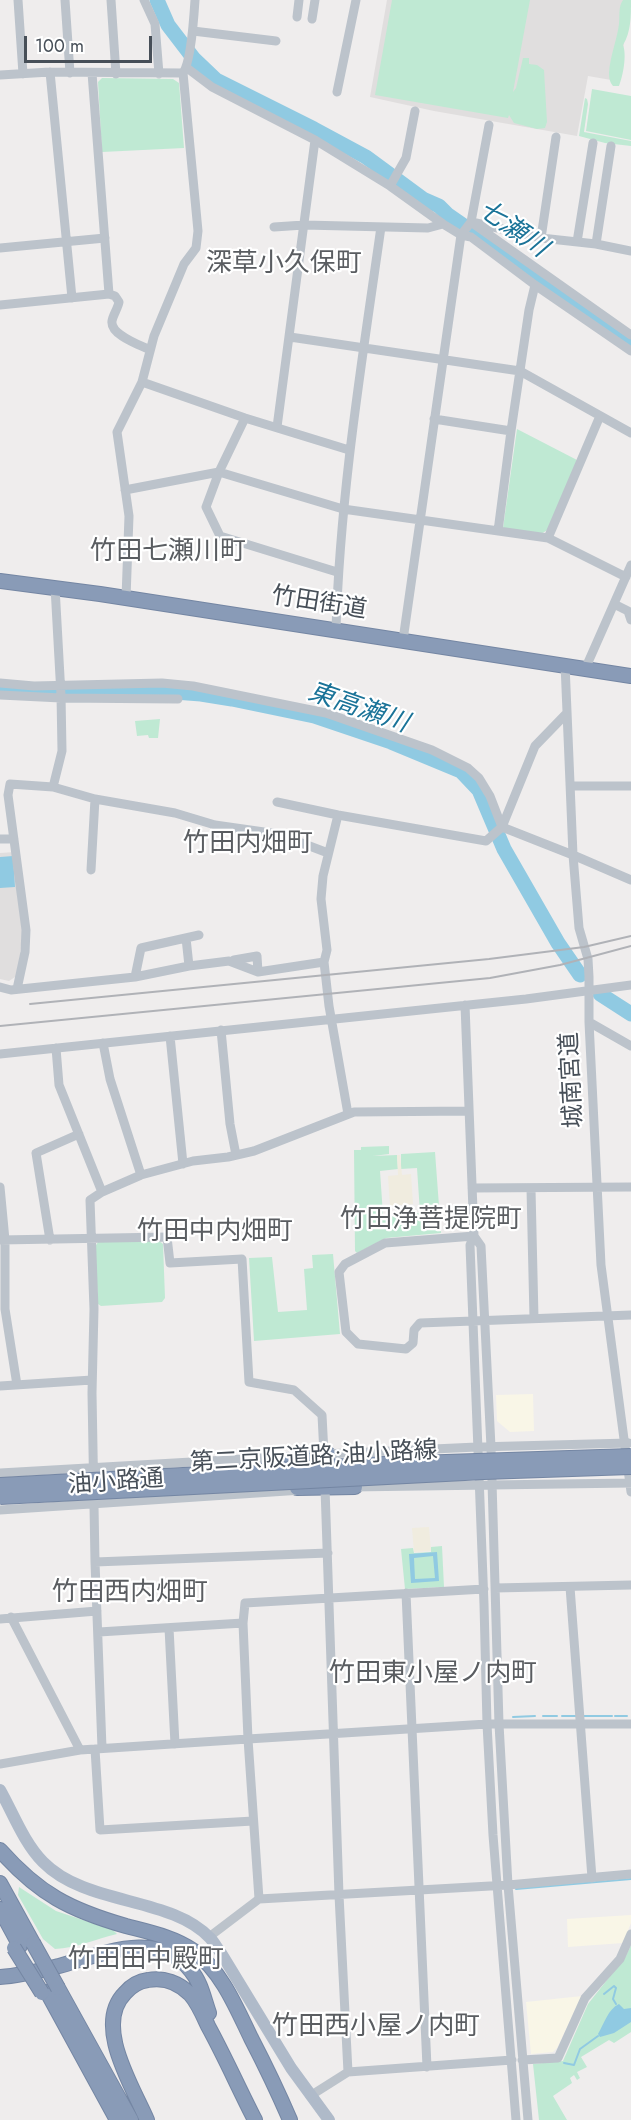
<!DOCTYPE html>
<meta charset="utf-8">
<style>
body{margin:0}
#map{position:relative;width:631px;height:2120px;overflow:hidden;background:#efeded;font-family:Jost,sans-serif}
canvas{display:block}
.scale{position:absolute;left:24px;top:36px;width:128px;height:27px;box-sizing:border-box;border:3px solid #474f58;border-top:0;padding-left:8px;font-size:18px;line-height:21px;white-space:nowrap;color:#474f58;-webkit-text-stroke:4px #fff;paint-order:stroke}
</style>
<div id="map">
<canvas width="631" height="2120"></canvas>
<div class="scale">100 m</div>
</div>
<script>
const c = document.querySelector('canvas').getContext('2d');
c.lineJoin = 'round';
function fillPath(path, color) { c.fillStyle = color; c.fill(path, 'evenodd'); }
function stroke(path, color, width, dash) { c.strokeStyle = color; c.lineWidth = width; c.lineCap = dash ? 'butt' : 'round'; c.setLineDash(dash || []); c.stroke(path); }
function label(font, color, halo, rows, align = 'center') {
  c.font = font + ' Jost,"Noto Sans JP",sans-serif'; c.lineWidth = 4.5; c.setLineDash([]); c.textBaseline = 'middle'; c.strokeStyle = halo; c.fillStyle = color; for (const [text, x, y, turn = 0] of rows) {
    c.save(); c.translate(x, y); c.rotate((+turn || 0) * Math.PI / 180); c.textAlign = isNaN(turn) ? turn : align; if (halo) c.strokeText(text, 0, 0); c.fillText(text, 0, 0); c.restore();
  }
}
fillPath(new Path2D(`
 M533,1394L534,1431L510,1432L497,1421L496,1395Z
 M631,1915V1923L623,1943L568,1947L567,1919Z
 M582,1996L557,2048L553,2052L531,2054L526,2002Z`), '#f9f6e7');
fillPath(new Path2D(`
 M387,0H631V5L617,81L588,76L577,136L434,111L370,97Z
 M15,852L23,925L18,975L9,981L0,979V853Z`), '#e0dede');
fillPath(new Path2D(`
 M392,0H530L513,92L516,88L523,58H529V64L537,65L544,70L547,122L545,128L537,129L514,123L509,115L508,118L375,95Z
 M623,0H631C631,16 631,32 623,45C627,55 623,76 619,86H613C610,82 609,79 609,73C610,56 617,40 619,24C620,16 618,7 623,0Z
 M102,78L173,79L179,83L184,148L102,152L98,82Z
 M592,89L631,96V140L586,131Z
 M585,98L587,99L588,104L584,132L631,141V146L605,143L579,136Z
 M517,429L577,460L549,529L541,534L503,528Z
 M160,719L158,738H149L148,735L137,736L135,721Z
 M389,1146V1154L373,1156L397,1155L398,1169L380,1171L383,1215L420,1213L417,1168L401,1169V1154L435,1152L441,1233L386,1238L357,1253L355,1251L354,1150H361V1147Z
 M159,1241L163,1244L165,1298L162,1302L101,1306L98,1304L95,1247L98,1242Z
 M333,1254L340,1334L254,1341L249,1258L272,1257L278,1312L307,1310L304,1269L313,1268L312,1255Z
 M442,1546L444,1587L405,1589L401,1549L413,1548L414,1553L431,1552V1547Z
 M19,1887L56,1911L113,1930L117,1934C96,1939 76,1948 55,1949L43,1939L18,1895Z
 M631,1945V2032L614,2043L609,2040L581,2057L587,2067L577,2072L580,2078L577,2080L574,2075L570,2078L572,2083L553,2096L567,2120H539L533,2064L563,2061L588,2004L626,1956Z`), '#bfe9d3');
fillPath(new Path2D(`
 M397,1155H400L402,1175L411,1174L413,1204L390,1206L388,1176L398,1175Z
 M429,1527L431,1551L414,1552L412,1528Z`), '#f0ecdf');
fillPath(new Path2D(`
 M13,856L15,887L0,888V857Z
 M437,1552L439,1581L411,1583L409,1554ZM433,1556L435,1578L415,1579L414,1558Z
 M619,2004L624,2009L631,2008V2022L614,2033L600,2037L598,2034C604,2024 608,2009 619,2004Z`), '#90cae2');
stroke(new Path2D(`
 M543,1716H557
 M562,1716H577
 M584,1716H612
 M615,1716H627
 M513,1717L535,1716
 M516,1889L631,1879
 M604,1994L614,1986L616,1988L613,1999L616,2004
 M564,2063L574,2065L580,2049L598,2036`), '#90cae2', 2);
stroke(new Path2D(`
 M157,0L168,25L194,59L216,80L314,129L366,157L423,199L439,206L448,215L631,342
 M0,688L28,691L148,690L201,694L232,699L314,716L391,742L461,771L479,790L504,849L558,943L580,975
 M600,994L631,1014`), '#90cae2', 15);
const highway = new Path2D(`
 M0,581L100,594L631,676
 M288,1462L328,1454
 M297,1488L355,1487
 M0,1850C39,1894 70,1910 126,1926C149,1932 174,1937 194,1951C222,1972 236,2007 251,2038C265,2065 278,2092 290,2120
 M0,1883L33,1943
 M0,1909L20,1946
 M0,1977C20,1976 39,1971 59,1966C100,1955 159,1928 191,1971C201,1982 204,1999 209,2013
 M58,1988L131,2120
 M47,1992L117,2120
 M147,2120C133,2087 93,2025 125,1993C131,1986 140,1981 148,1980C164,1977 179,1983 190,1994C198,2003 203,2015 208,2026C225,2057 239,2089 255,2120`);
stroke(highway, '#7486a3', 16);
stroke(new Path2D(`
 M18,0L23,74
 M65,0L70,73
 M111,0L116,74
 M144,0L155,24L159,74
 M297,17L299,0
 M312,19L315,0
 M193,31L276,41
 M187,68L212,87L315,140L390,186L443,224L461,235L471,237L535,285L631,351
 M50,72L72,298
 M92,73L109,294
 M0,75L50,72L183,73C191,62 194,16 195,0
 M337,92L356,0
 M390,186L406,158L415,111
 M471,222L631,335
 M476,223L541,238L596,244L631,251
 M274,227L304,225L428,228L443,224
 M541,238L556,137
 M577,242L593,143
 M596,244L611,146
 M0,248L105,238
 M0,305L109,294L115,296L119,302C118,308 113,315 112,321C110,335 140,345 150,350
 M290,337L520,371L631,433
 M142,382L245,418L349,450
 M245,418L219,472L206,507L220,536L337,572
 M434,419L511,431
 M277,427L315,140
 M125,490L219,472L343,509L548,538L626,577
 M498,531L511,431L529,310L535,285
 M548,538L600,416
 M126,598L129,516L117,432L142,382L154,336L184,264L196,248L198,231L183,73
 M614,604L628,611L631,620
 M336,630C340,494 362,361 381,227
 M403,640L461,235L471,222L489,125
 M565,664L573,855L579,928L588,959L589,977V1022L601,1265L631,1492
 M586,667L631,565
 M0,683L34,686L162,683L193,686L326,713L432,750L468,768L479,778L490,796L502,827L573,855L631,880
 M0,695L61,698L178,699
 M571,786H631
 M53,787L62,751L61,695L55,587
 M277,802L338,815L486,841L502,827L535,746L566,714
 M338,815L323,876L321,899L327,950L324,962L329,1006L348,1114
 M0,839H14
 M91,870L95,799
 M186,938L189,966
 M234,960L257,956L258,972
 M135,977L141,948L199,935
 M0,987L11,990L135,977L189,966L229,961L258,972L324,962
 M17,989L25,952L26,930L8,795L10,784L53,787L95,799L175,813L215,825L278,834L328,853
 M465,1005L474,1236L470,1245L484,1604L487,1724L493,1835L516,2120
 M589,1022L631,1046
 M221,1030L230,1124L236,1155
 M170,1036L183,1164
 M103,1043L110,1079L141,1175
 M56,1048L59,1085L102,1192
 M0,1054L526,999L631,985
 M0,1187L5,1240V1309L17,1385
 M472,1188L631,1187
 M531,1189L534,1318
 M474,1236L481,1246L491,1447L499,1724L508,1885L528,2120
 M474,1236L385,1243L345,1264L339,1272L346,1332L358,1344L406,1349L413,1343L414,1330L420,1323L631,1315
 M0,1240L167,1237L170,1263L242,1259L249,1382L294,1390L322,1415L324,1454
 M50,1240L36,1153L79,1134
 M0,1386L92,1380
 M325,1454L477,1447L629,1443
 M0,1473L296,1456
 M351,1487L631,1483
 M325,1488L339,1895L348,2072
 M0,1510L302,1490
 M95,1562L328,1553
 M570,1587L592,1878
 M495,1588L631,1585
 M406,1593L427,2067
 M11,1617L80,1750
 M0,1619L97,1611
 M169,1628L175,1744
 M99,1632L243,1623
 M102,1748L95,1562L92,1393L94,1309L90,1200L102,1192L141,1175L193,1161L228,1157L254,1151L354,1112L469,1111
 M95,1749L100,1830L253,1821
 M0,1764L80,1750L248,1739L487,1724H631
 M259,1899L508,1885L631,1874
 M209,1937L259,1899L248,1739L243,1623L245,1603L484,1589
 M522,2060L558,2058L585,1998L620,1959L631,1934
 M310,2096L348,2072L512,2060`), '#bcc3cb', 9);
stroke(new Path2D(`
 M0,1790C13,1813 24,1843 43,1862C86,1906 171,1896 210,1938C214,1942 217,1948 221,1953L291,2068L329,2120`), '#afbac9', 12);
stroke(highway, '#899bb7', 14);
stroke(new Path2D(`
 M30,1004L489,959L584,947L631,936
 M0,1026L490,978L560,965L631,946`), '#b0b2b7', 2);
const highwayBridge = new Path2D(`
 M0,1485L384,1464L631,1456
 M0,1497L484,1472L631,1467
 M33,1943L58,1988
 M14,1948L42,1993`);
stroke(highwayBridge, '#7486a3', 16, []);
stroke(highwayBridge, '#899bb7', 14);
label('24px', '#474f58', '#fff', [
 ["竹田街道",319,604,9],
 ["城南宮道",573,1080,-93],
 ["第二京阪道路;油小路線",314,1458,-3],
 ["油小路通",116,1483,-4]
]);
label('italic 26px', '#1a7398', '#fff', [
 ["七瀬川",512,230,35],
 ["東高瀬川",358,709,19]
]);
label('26px', '#5a5d61', '#fff', [
 ["深草小久保町",284,265],
 ["竹田七瀬川町",168,553],
 ["竹田内畑町",248,845],
 ["竹田浄菩提院町",431,1221],
 ["竹田中内畑町",215,1233],
 ["竹田西内畑町",130,1594],
 ["竹田東小屋ノ内町",433,1675],
 ["竹田田中殿町",146,1961],
 ["竹田西小屋ノ内町",376,2028]
]);
</script>
